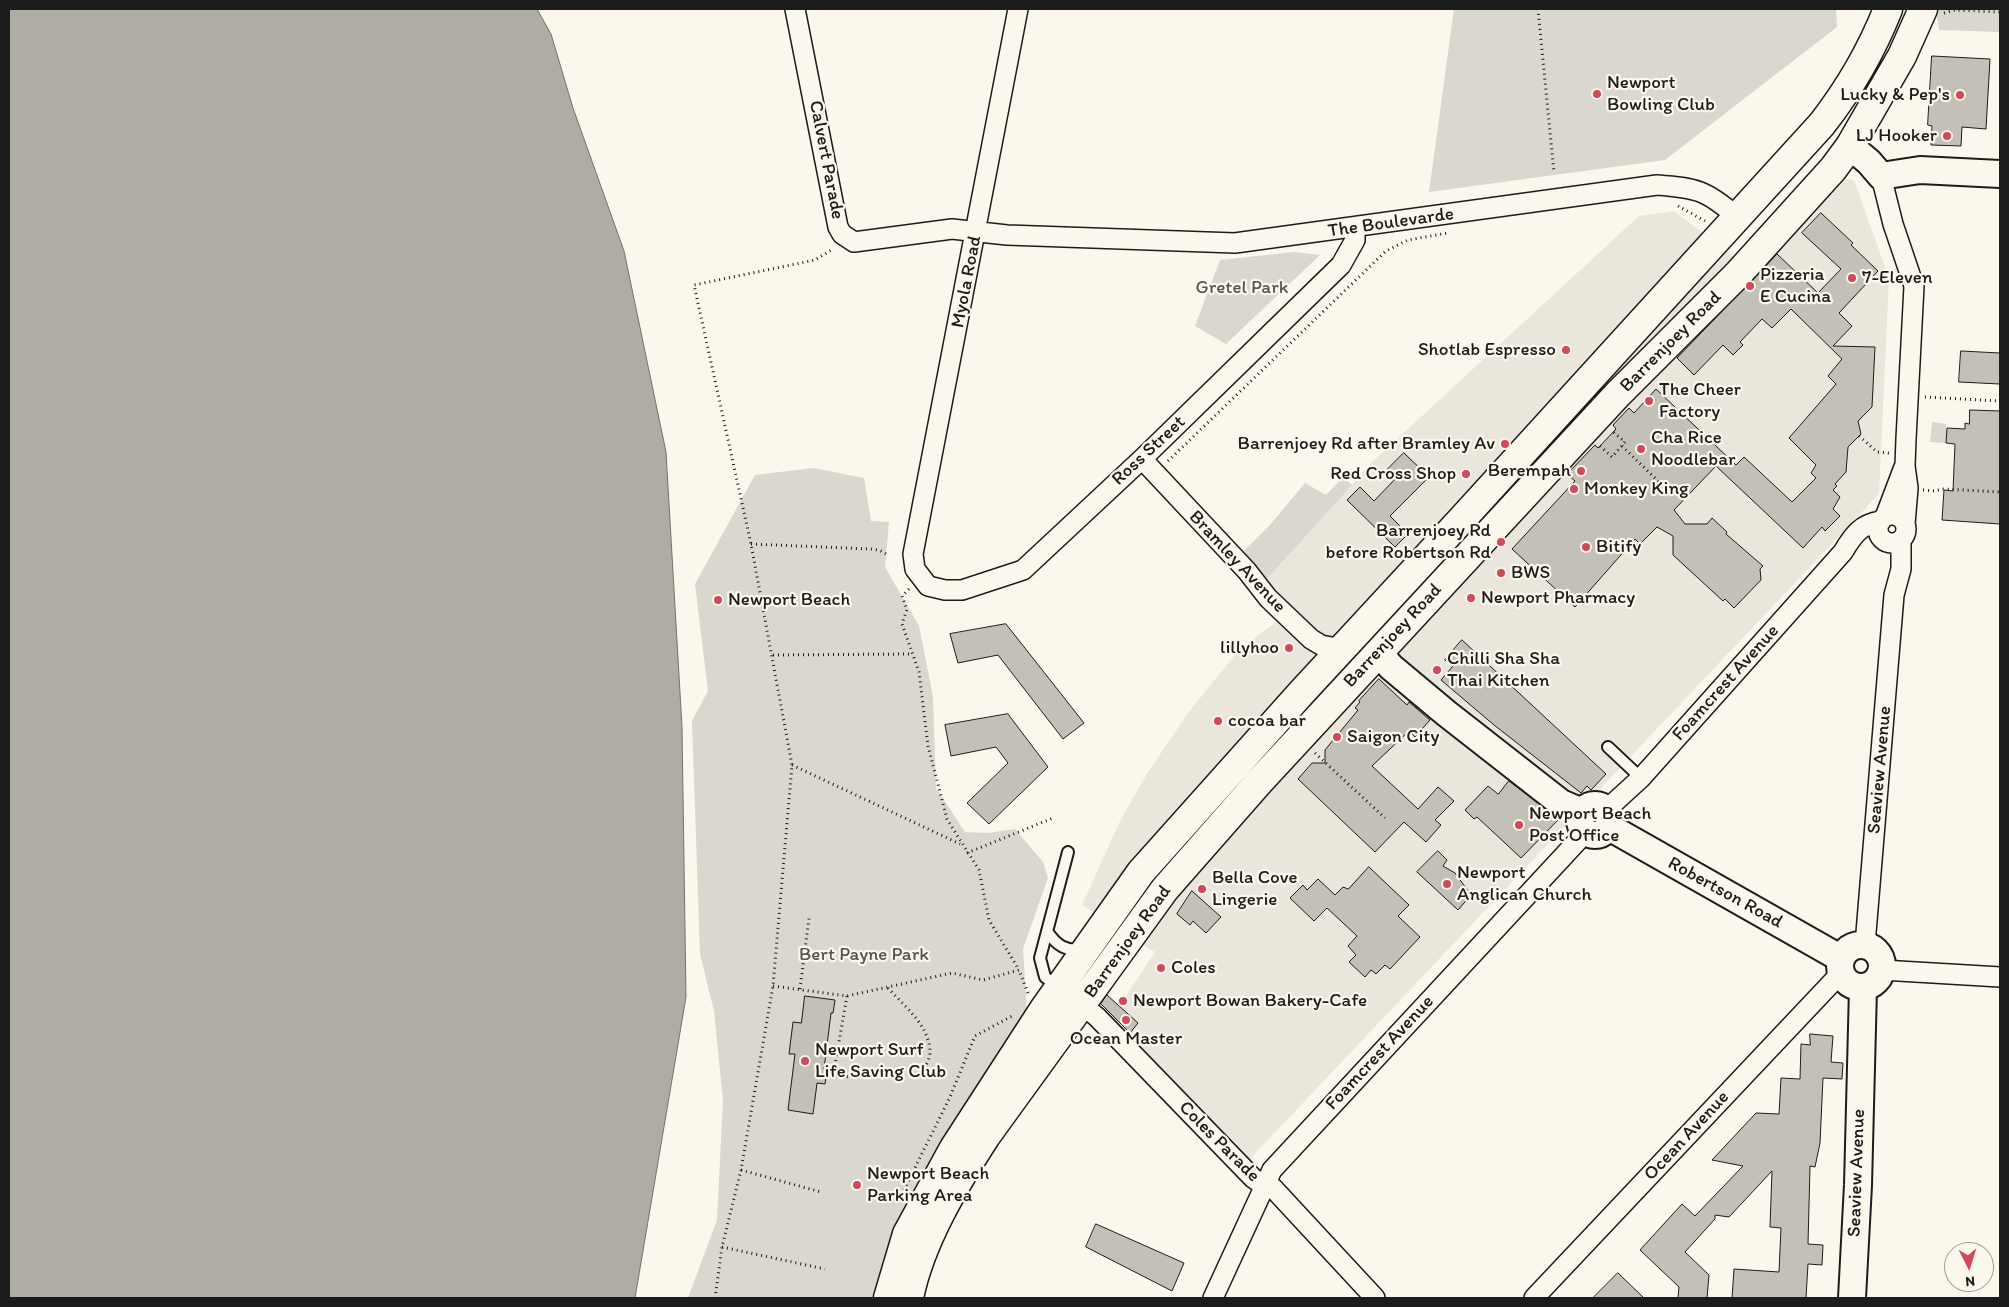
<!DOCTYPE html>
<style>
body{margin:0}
#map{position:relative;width:2009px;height:1307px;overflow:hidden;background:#fbf7ec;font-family:Itim,sans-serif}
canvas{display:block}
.frame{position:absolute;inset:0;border:10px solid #1c1c1c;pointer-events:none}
.north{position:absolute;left:1944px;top:1242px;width:50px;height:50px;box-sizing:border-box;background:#fbf7ec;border:1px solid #a29f99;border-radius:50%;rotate:175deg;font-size:14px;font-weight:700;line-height:20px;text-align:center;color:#1c1c1c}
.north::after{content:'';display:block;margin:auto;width:18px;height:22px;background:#d1495b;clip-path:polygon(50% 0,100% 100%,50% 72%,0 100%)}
</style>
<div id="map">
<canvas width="2009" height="1307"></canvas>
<div class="frame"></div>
<div class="north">N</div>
</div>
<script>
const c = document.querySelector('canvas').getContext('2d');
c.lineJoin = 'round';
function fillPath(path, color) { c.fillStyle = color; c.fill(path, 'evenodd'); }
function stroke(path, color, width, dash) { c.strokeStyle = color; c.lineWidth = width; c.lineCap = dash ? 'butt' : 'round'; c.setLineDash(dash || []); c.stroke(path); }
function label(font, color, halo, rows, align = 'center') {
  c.font = font + ' Itim,sans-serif'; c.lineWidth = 4.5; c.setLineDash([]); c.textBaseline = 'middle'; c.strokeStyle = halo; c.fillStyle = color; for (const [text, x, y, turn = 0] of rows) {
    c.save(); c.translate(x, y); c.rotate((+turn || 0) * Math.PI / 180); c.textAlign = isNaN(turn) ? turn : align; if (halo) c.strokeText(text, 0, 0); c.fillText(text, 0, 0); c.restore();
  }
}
fillPath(new Path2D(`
 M1849,179L1854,180L1889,278L1879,494L1248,1161L1112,1017L1155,952L1082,905L1121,819L1148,772L1188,713L1239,650L1276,622L1252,596L1372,462L1639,216L1674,211L1756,274L1843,182Z`), '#eae6dc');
fillPath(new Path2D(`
 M1454,9H1836L1837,27L1665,160L1429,192Z
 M1939,9H2000V32L1939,30L1937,16Z
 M1294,252L1320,255L1226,344L1195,326L1220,260Z
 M1932,422L1946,424V443L1930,442Z
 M813,468L864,478L871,521L889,522L885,567L919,626L933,697L936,788L965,832L988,833L1015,829L1043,862L1048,878L1023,949L1027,1012L881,1298H688L717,1220L723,1101L714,1011L700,954L692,721L708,691L695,584L755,475Z
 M1343,477L1352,485L1267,579L1242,553L1269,526L1305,483L1326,495Z`), '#dad7ce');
const water = new Path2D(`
 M9,9H537L551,34L573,108L624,251L666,452L682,727L686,997L635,1298H9Z`);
fillPath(water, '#afaca5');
stroke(water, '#74726e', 1);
const building = new Path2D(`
 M1932,56L1990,59L1986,129L1962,127L1961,146L1931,145L1932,126L1928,125Z
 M1821,213L1853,243L1851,245L1878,271L1839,313L1852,326L1833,346L1875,347L1872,407L1858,421L1861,434L1848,447L1846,472L1835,484L1837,486L1833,490L1840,497L1833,509L1840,516L1825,531L1822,527L1803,548L1716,466L1674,510L1685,524H1707L1712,518L1727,532L1726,534L1763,566L1760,569L1761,580L1734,608L1725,599L1723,601L1673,555V536L1657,527L1640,544L1635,539L1575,607L1512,549L1575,481L1567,474L1595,445L1598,448L1616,429L1613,425L1629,408L1634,413L1656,389L1736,465L1744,457L1792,502L1816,478L1811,473L1816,465L1789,438L1836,384L1828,376L1842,359L1791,309L1772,328L1762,319L1740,342L1743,345L1733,355L1723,345L1694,375L1677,358L1777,254L1818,293L1841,269L1802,233Z
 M1961,351L2000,353V384L1959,382Z
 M1970,410L2000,411V524L1942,520L1944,490L1953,491L1955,444L1946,443L1947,428L1965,429V423L1969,424Z
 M1404,453L1429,477L1390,516L1408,534L1395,547L1347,500L1360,487L1374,501L1397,477L1388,469Z
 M1006,624L1084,723L1063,739L998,655L958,663L950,634Z
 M1462,640L1606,774L1591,790L1587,786L1581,793L1494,725L1441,680L1453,666L1445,660Z
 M1379,679L1407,705L1409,702L1430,720L1415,737L1409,731L1372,766L1418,809L1438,787L1454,801L1435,820L1441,825L1426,842L1404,822L1375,852L1298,779L1312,763H1325V750L1358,710L1355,708L1360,702L1359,701Z
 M1008,714L1048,767L989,824L967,803L1008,763L996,747L951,756L945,725Z
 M1509,781L1559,819L1521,858L1477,817L1474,819L1465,810L1488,786L1498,794Z
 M1438,851L1447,860L1443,866L1455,873L1471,895L1458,910L1417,872Z
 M1369,867L1409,905L1398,916L1420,937L1390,969L1385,965L1376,974L1371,970L1365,977L1349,962L1356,955L1348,946L1357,936L1327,908L1314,921L1290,898L1303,885L1307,890L1318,879L1335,895L1343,887L1348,889Z
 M1192,891L1221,917L1206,933L1193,921L1190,925L1177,914Z
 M1107,995L1138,1023L1130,1033L1101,1004Z
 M805,996L835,1000L833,1013H831L824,1069H827L825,1084L817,1083L813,1114L788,1110L795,1054H789L793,1022L801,1023Z
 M1810,1034L1833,1036L1831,1062L1843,1063L1842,1079L1823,1078L1820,1143L1815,1167L1810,1166L1808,1244L1823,1245L1822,1265L1808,1264L1806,1298H1732L1734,1269L1779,1272L1781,1228L1770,1227L1772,1171L1729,1217L1715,1215V1219L1685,1252L1709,1275L1707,1298H1678L1679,1287L1640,1250L1682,1204L1695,1216L1743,1166L1712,1160L1756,1113L1779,1114L1781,1078L1800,1079L1801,1044L1810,1045Z
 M1096,1224L1184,1263L1172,1291L1086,1247Z
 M1618,1273L1644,1298H1593Z`);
fillPath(building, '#c3c0b8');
stroke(building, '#1c1c1c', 1);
const lane = new Path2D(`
 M1608,747L1641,778
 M1047,931C1056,945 1066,952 1083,949
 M1058,987L1045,977L1040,958L1068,852`);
const street = new Path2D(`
 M795,9L838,227L842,234L854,242L952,229L1007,235L1235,243L1657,185C1697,188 1706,190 1737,217
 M1018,9L913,554L915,569L928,586L945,590H962L1023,570L1142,459L1341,265L1355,240V228
 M1881,176L1893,224L1914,286L1906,439L1905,466L1908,488L1905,524
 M1142,459L1247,571L1268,598L1311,639L1321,645L1342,649
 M1878 529a14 14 0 1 1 28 0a14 14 0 1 1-28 0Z
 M1885,517L1904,467
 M1606,810L1641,778L1843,552C1853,535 1861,524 1881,521
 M1865,945L1894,595L1901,569V540
 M1882,970L2000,977
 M1073,997L1097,1017L1253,1178L1263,1185L1273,1188L1375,1298
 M1213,1298L1272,1170L1585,833
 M1534,1298L1840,974`);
const secondary = new Path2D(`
 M1850,146L1869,162L1881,176L1920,170L2000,174
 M1378,652L1391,667L1446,713L1561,803L1582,812
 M1580 820a15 15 0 1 1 30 0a15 15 0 1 1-30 0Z
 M1609,827L1840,958
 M1840 966a21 21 0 1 1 42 0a21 21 0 1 1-42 0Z
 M1852,1298L1858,1185L1863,988`);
const primary = new Path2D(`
 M888,1298L907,1234L954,1148L1044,1009L1141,872L1302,692L1463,518L1822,124C1850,88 1871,52 1888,9
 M909,1298C920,1242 955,1184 986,1136L1165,889L1259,782L1618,394L1738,274L1833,169L1850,146L1902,56L1923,9`);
stroke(lane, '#1c1c1c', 14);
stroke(street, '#1c1c1c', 22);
stroke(secondary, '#1c1c1c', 30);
stroke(primary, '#1c1c1c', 31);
stroke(new Path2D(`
 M1538,9L1554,173
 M1944,13L1955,10L2000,12
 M1678,206L1705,221
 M1925,397L2000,401
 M1859,436L1877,452L1889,453
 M1600,446L1612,457L1625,442L1612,431
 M1622,446L1660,483
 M1168,461L1386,251L1408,240L1448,233
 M1923,490L1935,491L1942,489L2000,492
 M751,544L870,549L879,550L888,555
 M909,589L902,596L907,609L902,624L919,672L928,746L947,819L979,870L989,920L1019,970
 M773,655L912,654
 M1315,753L1385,818
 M792,765L960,844
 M967,853L1053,818
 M773,986L847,996L952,973L983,980L1019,970L1028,993
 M888,988C904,1006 928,1024 930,1050C931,1058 924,1068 921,1076
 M800,989L809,918
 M847,996L833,1076L853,1077
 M741,1170L821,1192
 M904,1190L950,1097L975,1036L1012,1016
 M722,1247L825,1269
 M715,1298L722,1247L741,1170L773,986L792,765L751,544L694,285L815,260L833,249`), '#1c1c1c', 3, [1, 4]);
stroke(lane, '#fbf7ec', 10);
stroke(street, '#fbf7ec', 19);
stroke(secondary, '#fbf7ec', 26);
stroke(primary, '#fbf7ec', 28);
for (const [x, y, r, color] of [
 [1597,94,5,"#d1495b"],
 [1960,95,5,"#d1495b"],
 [1947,136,5,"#d1495b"],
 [1852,278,5,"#d1495b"],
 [1750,286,5,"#d1495b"],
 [1566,350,5,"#d1495b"],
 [1649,401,5,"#d1495b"],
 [1505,444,5,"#d1495b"],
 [1641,449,5,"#d1495b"],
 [1581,471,5,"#d1495b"],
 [1466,474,5,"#d1495b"],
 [1574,489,5,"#d1495b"],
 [1501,542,5,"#d1495b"],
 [1586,547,5,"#d1495b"],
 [1501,573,5,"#d1495b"],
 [1471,598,5,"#d1495b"],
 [718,600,5,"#d1495b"],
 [1289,648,5,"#d1495b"],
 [1437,670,5,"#d1495b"],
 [1218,721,5,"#d1495b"],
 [1337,737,5,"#d1495b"],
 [1519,825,5,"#d1495b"],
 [1447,884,5,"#d1495b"],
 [1202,889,5,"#d1495b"],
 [1161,968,5,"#d1495b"],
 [1123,1001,5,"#d1495b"],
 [1126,1020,5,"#d1495b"],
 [805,1061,5,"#d1495b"],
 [857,1185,5,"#d1495b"]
]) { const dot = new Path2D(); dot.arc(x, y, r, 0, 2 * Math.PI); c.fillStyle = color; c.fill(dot); stroke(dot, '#fbf7ec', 2); }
label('19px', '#1c1c1c', '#fbf7ec', [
 ["Newport",1607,83],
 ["Bowling Club",1607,105],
 ["Lucky & Pep's",1950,95,"right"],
 ["LJ Hooker",1937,136,"right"],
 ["Pizzeria",1760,275],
 ["E Cucina",1760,297],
 ["7-Eleven",1862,278],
 ["Shotlab Espresso",1556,350,"right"],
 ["The Cheer",1659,390],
 ["Factory",1659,412],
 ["Cha Rice",1651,438],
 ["Noodlebar",1651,460],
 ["Barrenjoey Rd after Bramley Av",1495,444,"right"],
 ["Berempah",1571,471,"right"],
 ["Red Cross Shop",1456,474,"right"],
 ["Monkey King",1584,489],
 ["Barrenjoey Rd",1491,531,"right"],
 ["before Robertson Rd",1491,553,"right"],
 ["Bitify",1596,547],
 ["BWS",1511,573],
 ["Newport Pharmacy",1481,598],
 ["Newport Beach",728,600],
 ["lillyhoo",1279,648,"right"],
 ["Chilli Sha Sha",1447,659],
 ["Thai Kitchen",1447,681],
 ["cocoa bar",1228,721],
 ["Saigon City",1347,737],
 ["Newport Beach",1529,814],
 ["Post Office",1529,836],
 ["Newport",1457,873],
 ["Anglican Church",1457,895],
 ["Bella Cove",1212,878],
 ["Lingerie",1212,900],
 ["Coles",1171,968],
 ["Newport Bowan Bakery-Cafe",1133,1001],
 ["Ocean Master",1126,1039,"center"],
 ["Newport Surf",815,1050],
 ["Life Saving Club",815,1072],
 ["Newport Beach",867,1174],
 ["Parking Area",867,1196]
], 'left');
label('19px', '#1c1c1c', '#fbf7ec', [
 ["Calvert Parade",826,160,79],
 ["The Boulevarde",1391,223,-8],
 ["Myola Road",967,282,-79],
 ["Barrenjoey Road",1671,342,-45],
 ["Ross Street",1149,451,-43],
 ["Bramley Avenue",1237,562,47],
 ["Barrenjoey Road",1393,636,-47],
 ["Foamcrest Avenue",1726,683,-48],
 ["Seaview Avenue",1880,770,-85],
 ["Robertson Road",1725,893,29],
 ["Barrenjoey Road",1128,942,-54],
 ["Foamcrest Avenue",1380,1053,-47],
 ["Ocean Avenue",1687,1136,-47],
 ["Coles Parade",1219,1142,45],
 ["Seaview Avenue",1857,1173,-88]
]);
label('19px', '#555451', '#fbf7ec', [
 ["Gretel Park",1242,288],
 ["Bert Payne Park",864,955]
]);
</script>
